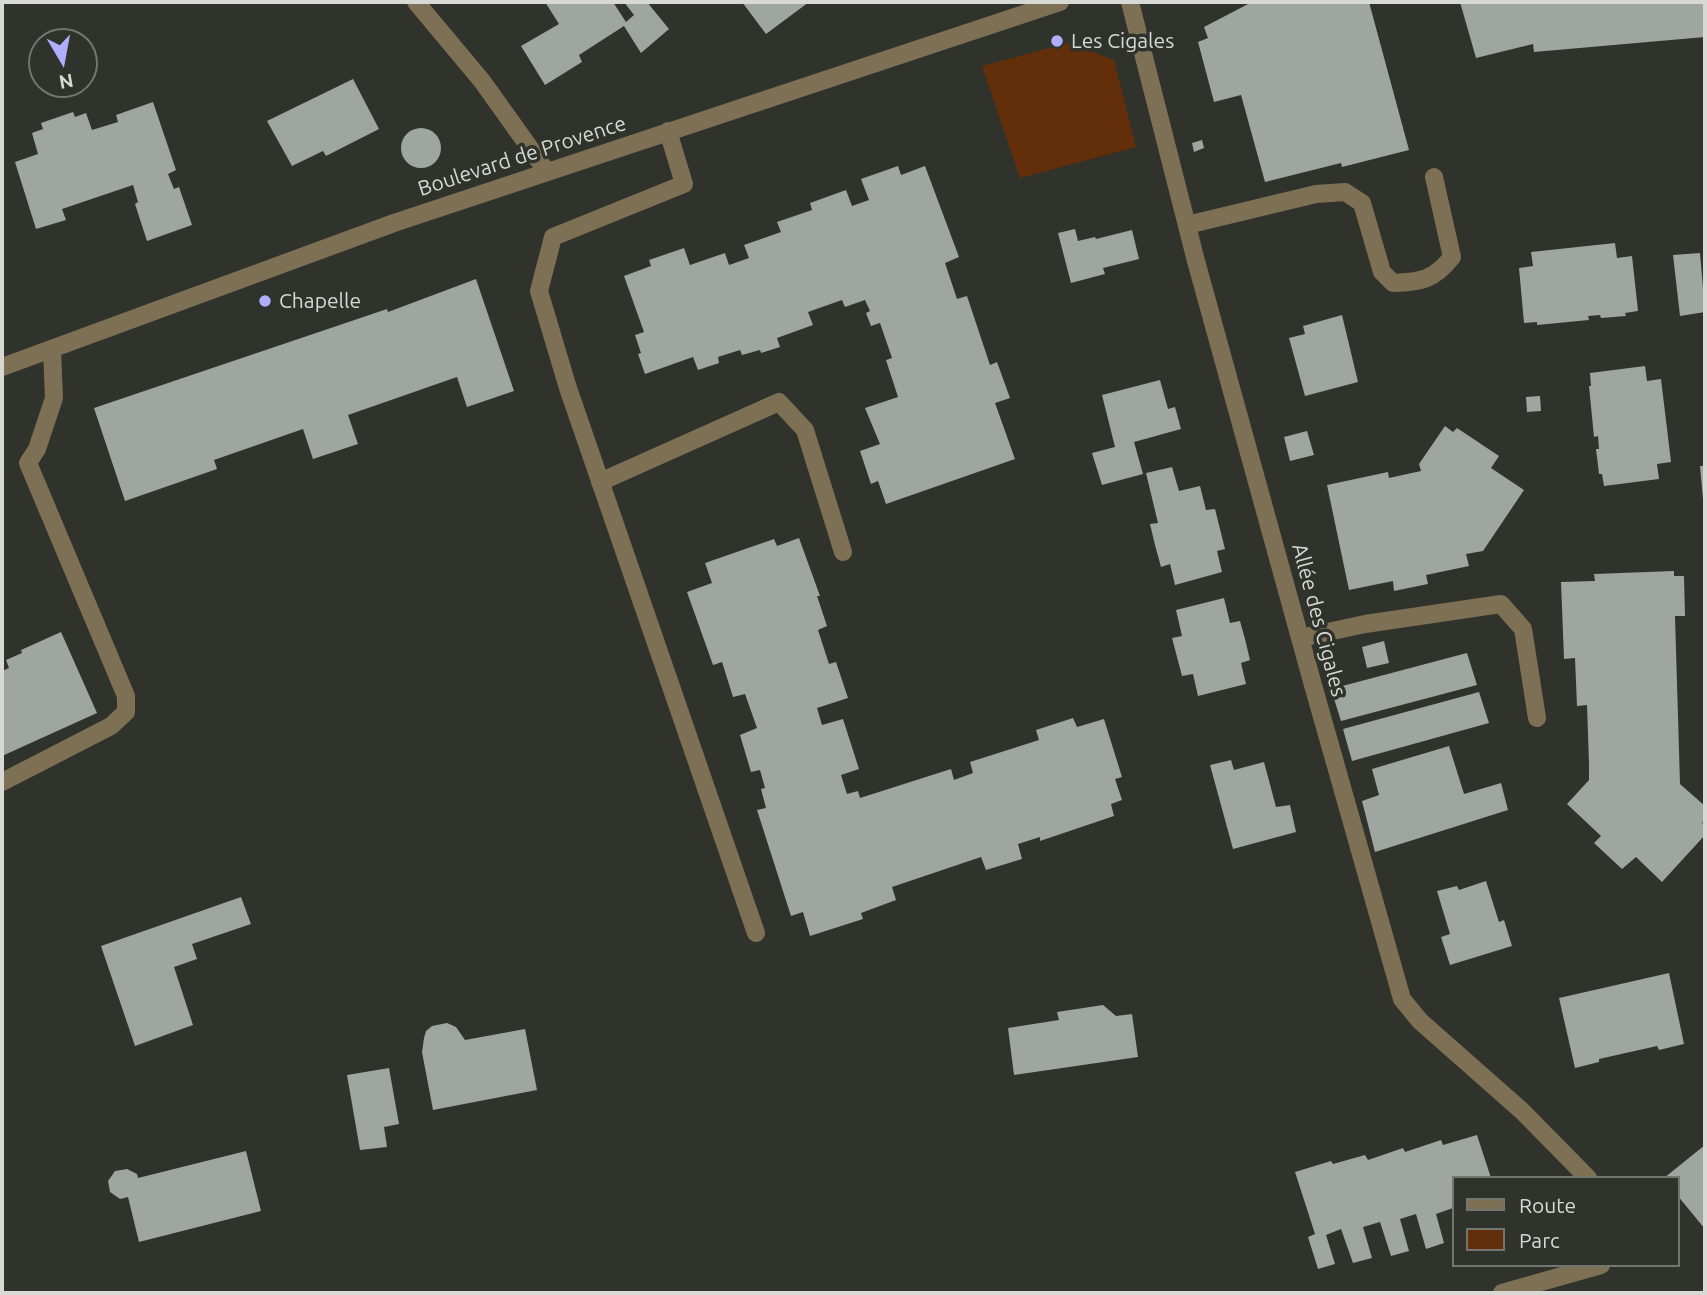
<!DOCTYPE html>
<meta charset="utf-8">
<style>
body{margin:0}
#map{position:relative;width:1707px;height:1295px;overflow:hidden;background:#30322c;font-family:Ubuntu,sans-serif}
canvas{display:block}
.frame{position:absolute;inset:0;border:4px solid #d8d9d5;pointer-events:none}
.legend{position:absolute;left:1452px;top:1176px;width:228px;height:91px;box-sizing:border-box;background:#30322c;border:2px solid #737570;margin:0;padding:9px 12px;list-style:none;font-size:21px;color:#d8d9d5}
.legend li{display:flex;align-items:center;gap:14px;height:35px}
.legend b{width:35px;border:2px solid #737570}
.north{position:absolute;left:28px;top:28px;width:70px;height:70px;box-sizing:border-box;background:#30322c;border:2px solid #737570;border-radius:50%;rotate:170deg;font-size:19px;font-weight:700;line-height:28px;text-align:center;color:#d8d9d5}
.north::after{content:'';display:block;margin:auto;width:24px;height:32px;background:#b0aefa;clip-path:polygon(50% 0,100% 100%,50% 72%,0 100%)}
</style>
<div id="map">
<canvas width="1707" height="1295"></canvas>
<div class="frame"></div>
<ul class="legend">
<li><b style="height:9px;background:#7e7054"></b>Route</li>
<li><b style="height:19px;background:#622f0a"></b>Parc</li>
</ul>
<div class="north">N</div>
</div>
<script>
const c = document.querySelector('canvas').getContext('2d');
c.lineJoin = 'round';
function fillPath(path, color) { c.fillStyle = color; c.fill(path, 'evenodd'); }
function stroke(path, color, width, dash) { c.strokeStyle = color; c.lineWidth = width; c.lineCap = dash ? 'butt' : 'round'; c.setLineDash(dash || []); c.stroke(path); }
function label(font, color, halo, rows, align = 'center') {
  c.font = font + ' Ubuntu,sans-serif'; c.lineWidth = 7; c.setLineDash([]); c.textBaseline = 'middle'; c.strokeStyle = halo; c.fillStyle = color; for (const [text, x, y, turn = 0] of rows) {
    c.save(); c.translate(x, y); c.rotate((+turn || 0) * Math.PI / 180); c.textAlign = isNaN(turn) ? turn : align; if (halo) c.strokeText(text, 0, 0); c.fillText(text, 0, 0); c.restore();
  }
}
fillPath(new Path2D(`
 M1068,43L1114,60L1136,147L1020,178L982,66Z`), '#622f0a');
fillPath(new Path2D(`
 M545,2H613L626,22L634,15L624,2H647L669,29L641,53L624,26L579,55L582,62L545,85L521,46L559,24Z
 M742,2H809L766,34Z
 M1252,2H1369L1409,150L1342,167L1341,163L1265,182L1241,95L1214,102L1198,42L1208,38L1204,27Z
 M1460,2H1705V37L1534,52L1533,44L1476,58Z
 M353,79L379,129L326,156L323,151L292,166L267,121Z
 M153,102L176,170L168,174L174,189L179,187L192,225L147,241L135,204L138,202L133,185L62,209L66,220L36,229L15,162L38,154L32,133L43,129L41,123L73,112L75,117L86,113L92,130L118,122L116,115Z
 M401 148a20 20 0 1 1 40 0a20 20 0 1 1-40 0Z
 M1202,140L1204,148L1194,152L1192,143Z
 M898,166L901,175L925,166L959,257L945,263L957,299L967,296L990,365L997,362L1010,398L995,403L1015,459L886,504L878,481L871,484L860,451L880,444L865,408L898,397L886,360L892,358L880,323L871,326L866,313L870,311L865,300L845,307L842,300L808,312L813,325L777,338L780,347L761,353L760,350L742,355L740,350L718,357L719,363L698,370L693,357L645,374L638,354L641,353L635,335L644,332L624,276L651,266L649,260L684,248L690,265L725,253L729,265L749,258L744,245L781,232L777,222L812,210L810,203L846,190L852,206L869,200L861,179Z
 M1075,229L1078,241L1095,237L1096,239L1132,230L1139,259L1103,268L1105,274L1071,283L1058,233Z
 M1615,243L1617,258L1632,256L1638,311L1625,313L1626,316L1601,318L1600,315L1588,316L1589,320L1537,325V322L1524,323L1519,268L1533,266L1531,252Z
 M1700,253L1705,312L1680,316L1673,255Z
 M476,279L514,391L467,407L457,377L348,415L358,444L313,459L303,429L214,460L217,469L125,501L94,408L387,309L388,312Z
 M1342,315L1358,382L1305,396L1289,338L1305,334L1303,326Z
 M1645,366L1647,381L1661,379L1671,462L1657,464L1659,479L1604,486L1602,474H1599L1596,449H1599L1598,436L1594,437L1589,386H1591L1590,373Z
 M1160,380L1168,409L1175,407L1181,429L1134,442L1143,474L1102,485L1092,453L1115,447L1102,395Z
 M1540,396L1541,411L1527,412L1526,397Z
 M1445,426L1453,432L1457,428L1499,456L1491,468L1524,490L1483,551L1466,554L1469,566L1426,575L1428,584L1394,591L1393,581L1349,590L1327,485L1388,472L1389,478L1421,471L1419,464Z
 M1307,431L1314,455L1290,461L1284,437Z
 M1700,466H1705V499H1703Z
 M1172,467L1179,491L1200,486L1206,510L1215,509L1225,549L1217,551L1222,572L1175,585L1170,564L1161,567L1155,545L1150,524L1158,523L1146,473Z
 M799,538L820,596H817L827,626L818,630L829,664L836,662L848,698L817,708L822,725L843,719L859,769L841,775L847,794L858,791L860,798L951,769L954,780L973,773L970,762L1039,740L1036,730L1073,718L1077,727L1104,719L1122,777L1115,779L1122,800L1111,804L1114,816L1040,841V837L1018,844L1022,859L986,870L981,857L892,887L896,900L861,913L863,919L810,936L803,912L791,916L757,810L766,808L761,789L765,788L760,770L751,772L740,735L757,728L745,694L733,697L722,662L713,665L687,592L712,583L705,563L774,539L777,546Z
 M1674,571V576H1684L1685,616H1675L1680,784L1705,806V819L1702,823L1705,826V835L1662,882L1636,857L1622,869L1594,843L1601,836L1567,804L1589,780V764L1587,705L1577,706L1575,658L1564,659L1561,582L1595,581L1594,574Z
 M1224,598L1230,623L1240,621L1245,639L1250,660L1241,663L1246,684L1198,696L1193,674L1182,676L1172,638L1182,636L1176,610Z
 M61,632L97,713L2,756V671L9,668L6,660L22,653L21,650Z
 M1384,641L1389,663L1367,668L1362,647Z
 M1467,653L1477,685L1341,721L1331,689Z
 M1479,692L1489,723L1352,761L1343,729Z
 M1449,746L1464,794L1501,783L1508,810L1375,852L1362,801L1379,795L1372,769Z
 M1231,760L1234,770L1264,762L1276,807L1290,805L1296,832L1233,849L1210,765Z
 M1486,881L1499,922L1504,920L1512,946L1450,965L1441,937L1450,934L1437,891L1457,886L1459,890Z
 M241,897L251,924L192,944L197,959L174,967L193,1025L135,1046L101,946Z
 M1669,973L1684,1044L1659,1050L1657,1046L1599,1059V1062L1575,1068L1559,998Z
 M1103,1005L1116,1016L1132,1014L1138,1057L1014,1075L1008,1028L1059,1020L1057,1012Z
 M447,1023L456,1027L465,1040L525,1029L537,1090L433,1110L422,1052L424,1038L426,1031L432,1026Z
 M389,1068L399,1124L384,1127L387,1147L360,1150L347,1075Z
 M1477,1135L1491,1178H1453V1208L1436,1214L1444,1243L1426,1249L1416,1214L1400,1219L1409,1251L1391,1256L1380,1222L1363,1227L1372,1258L1353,1263L1341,1229L1326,1235L1335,1264L1318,1269L1308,1237L1315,1234L1295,1172L1331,1161L1333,1164L1365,1155L1368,1160L1403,1148L1405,1152L1441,1140L1443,1145Z
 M1705,1145V1229L1677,1195V1178H1664Z
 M246,1151L261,1211L139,1242L128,1197L120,1199L110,1192L108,1181L115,1171L127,1169L137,1174L138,1178Z`), '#9fa5a0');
stroke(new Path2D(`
 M416,2L482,81L547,172
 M1130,2L1196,261L1313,685L1402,999L1420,1021L1522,1111L1588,1178
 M668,131L684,184L553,237L539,291L568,388L756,933
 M1187,225L1316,194L1345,192L1362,203L1382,272L1393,283C1421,282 1434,280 1452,257L1434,177
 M2,367L394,223L1060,2
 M600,482L779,402L805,430L843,552
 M1300,638L1365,624L1501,604L1523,629L1537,718
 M2,782L111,726L126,712V696L28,463L37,449L54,398L52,350
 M1502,1293L1601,1265`), '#7e7054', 18);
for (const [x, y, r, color] of [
 [1057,41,7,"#b0aefa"],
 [265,301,7,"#b0aefa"]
]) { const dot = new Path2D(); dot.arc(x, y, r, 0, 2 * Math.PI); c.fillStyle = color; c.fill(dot); stroke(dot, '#30322c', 2.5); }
label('21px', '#d8d9d5', '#30322c', [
 ["Les Cigales",1071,41],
 ["Chapelle",279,301]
], 'left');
label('21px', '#d8d9d5', '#30322c', [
 ["Boulevard de Provence",522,156,-18],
 ["Allée des Cigales",1319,620,75]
]);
</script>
